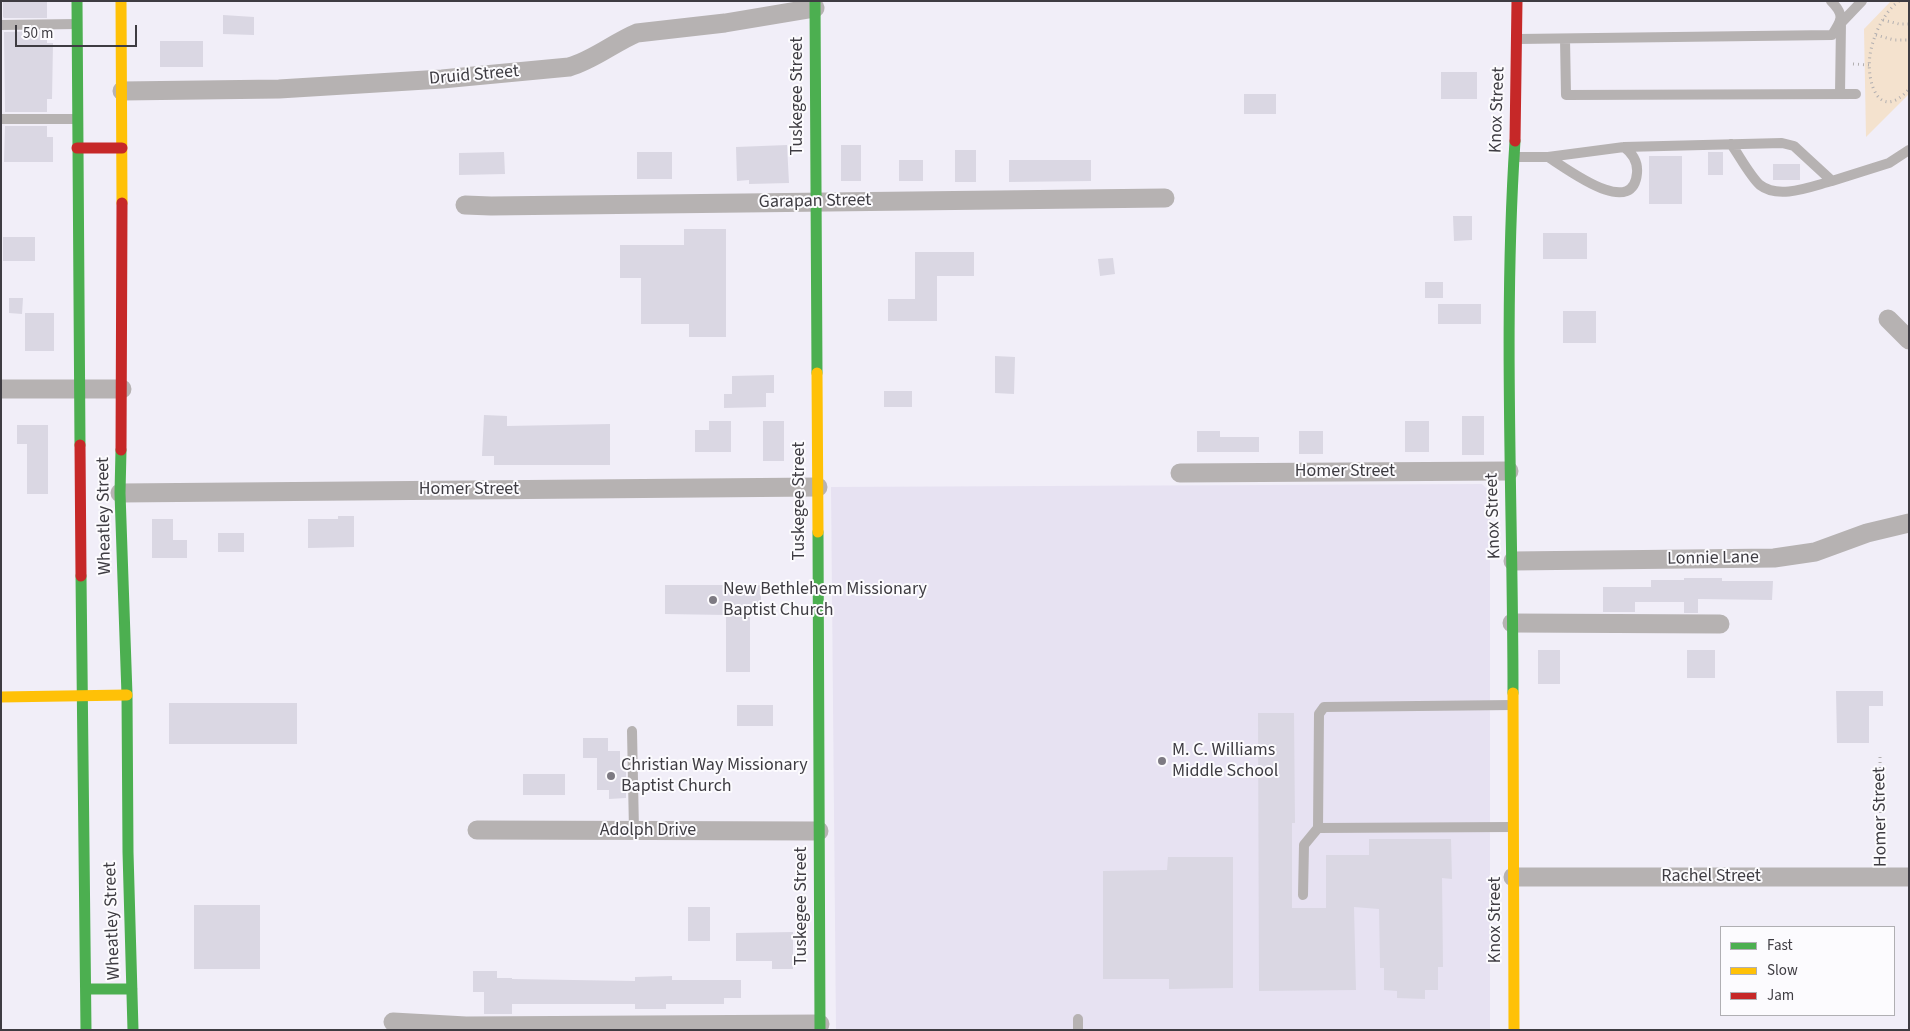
<!DOCTYPE html>
<style>
body{margin:0}
#map{position:relative;width:1910px;height:1031px;overflow:hidden;background:#f1eef8;font-family:"Source Sans 3",sans-serif}
canvas{display:block}
.frame{position:absolute;inset:0;border:2px solid #3e3c42;pointer-events:none}
.legend{position:absolute;left:1720px;top:926px;width:175px;height:90px;box-sizing:border-box;background:#fcfbfe;border:1px solid #b0afb3;margin:0;padding:6px 9px;list-style:none;font-size:15px;color:#3e3c42}
.legend li{display:flex;align-items:center;gap:10px;height:25px}
.legend b{width:25px;border:1px solid #b0afb3}
.scale{position:absolute;left:15px;top:25px;width:122px;height:22px;box-sizing:border-box;border:2px solid #3e3c42;border-top:0;padding-left:6px;font-size:15px;line-height:18px;white-space:nowrap;color:#3e3c42;-webkit-text-stroke:4px #fcfbfe;paint-order:stroke}
</style>
<div id="map">
<canvas width="1910" height="1031"></canvas>
<div class="frame"></div>
<ul class="legend">
<li><b style="height:6px;background:#4caf50"></b>Fast</li>
<li><b style="height:6px;background:#ffc107"></b>Slow</li>
<li><b style="height:6px;background:#c62828"></b>Jam</li>
</ul>
<div class="scale">50 m</div>
</div>
<script>
const c = document.querySelector('canvas').getContext('2d');
c.lineJoin = 'round';
function fillPath(path, color) { c.fillStyle = color; c.fill(path, 'evenodd'); }
function stroke(path, color, width, dash) { c.strokeStyle = color; c.lineWidth = width; c.lineCap = dash ? 'butt' : 'round'; c.setLineDash(dash || []); c.stroke(path); }
function label(font, color, halo, rows, align = 'center') {
  c.font = font + ' "Source Sans 3",sans-serif'; c.lineWidth = 4; c.setLineDash([]); c.textBaseline = 'middle'; c.strokeStyle = halo; c.fillStyle = color; for (const [text, x, y, turn = 0] of rows) {
    c.save(); c.translate(x, y); c.rotate((+turn || 0) * Math.PI / 180); c.textAlign = isNaN(turn) ? turn : align; if (halo) c.strokeText(text, 0, 0); c.fillText(text, 0, 0); c.restore();
  }
}
fillPath(new Path2D(`
 M1482,484L1490,492V1030H836L831,487Z`), '#e7e2f2');
fillPath(new Path2D(`
 M1891,1H1909V94L1866,137L1864,29Z`), '#f4e2ce');
fillPath(new Path2D(`
 M3,1H47V18H4L3,17Z
 M223,15L254,17V35L223,34Z
 M47,31V43H53L52,99H47V112H5L4,32Z
 M160,41H203V67H160Z
 M1441,72H1477V99H1441Z
 M1244,94H1276V114H1244Z
 M5,126H47V137H53V162H4Z
 M787,145L789,183L749,184V180L737,181L736,147Z
 M841,145H861V181H841Z
 M955,150H976V182H955Z
 M504,152L505,174L459,175V153Z
 M637,152H672V179H637Z
 M1708,152H1723V175H1708Z
 M1649,156H1682V204H1649Z
 M899,160H923V181H899Z
 M1009,160H1091V181L1009,182Z
 M1773,164H1800V180H1773Z
 M1453,216H1472V240L1454,241Z
 M684,229H726V337H689V324H641V278H620V245H684Z
 M1543,233H1587V259H1543Z
 M3,237H35V261H3Z
 M915,252H974V276H937V321H888V299H915Z
 M1113,258L1115,274L1100,276L1098,259Z
 M1425,282H1443V298H1425Z
 M9,298H23L22,314L9,313Z
 M1438,304H1481V324H1438Z
 M1563,311H1596V343H1563Z
 M25,313H54V351H25Z
 M995,356L1015,357L1014,394L995,393Z
 M774,375V393H766V407L724,408V394H732V376Z
 M884,391H912V407H884Z
 M484,415L507,416V426L610,424V465H494V456H482Z
 M1462,416H1484V455H1462Z
 M709,421H731V452H695V430H709Z
 M763,421H784V461H763Z
 M1405,421H1429V452H1405Z
 M17,425H48V494H27V444H17Z
 M1197,431H1220V437H1259V452H1197Z
 M1299,431H1323V454H1299Z
 M338,516H354V547L308,548V519H338Z
 M152,519H173V540H187V558H152Z
 M218,533H244V552H218Z
 M1684,578H1722V581H1773L1772,600L1698,599V613H1684V602H1635V612H1603V587H1651V580H1684Z
 M665,585H761V615H750V672H726V615L665,614Z
 M1538,650H1560V684H1538Z
 M1687,650H1715V678H1687Z
 M1836,691H1883V706H1869V743H1837Z
 M169,703H297V744H169Z
 M737,705H773V726H737Z
 M1258,713H1294L1295,823H1292V908H1326V855H1369V839H1451L1452,879L1442,878L1443,967H1438V990H1425V999L1397,998V991L1384,990V968H1380L1379,909L1354,907L1356,990L1259,991Z
 M583,738H608V751H620V761H626V798L609,799V790H597V758H583Z
 M523,774H565V795H523Z
 M1168,857H1233V988L1169,989V979H1103V871L1167,870Z
 M194,905H260V969H194Z
 M688,907H710V941H688Z
 M793,932V969H772V961H736V933Z
 M473,971H497V978H512V979L635,981V977L672,976V980H741V998H724V1004H666V1009H635V1004H512V1014H484V992H473Z`), '#dad7e3');
stroke(new Path2D(`
 M1899,1C1883,13 1873,36 1870,55C1866,82 1879,123 1909,89
 M1883,20L1899,24H1909
 M1876,35L1894,40H1909
 M1853,64L1869,65
 M1880,757L1881,861`), '#b2afb0', 3, [1, 4]);
stroke(new Path2D(`
 M1,25L77,24
 M1518,39L1832,35C1842,20 1845,15 1831,1
 M1565,39L1566,95L1856,94
 M1840,94L1841,23L1862,1
 M1,119H77
 M1731,144C1739,155 1750,176 1760,185C1779,200 1812,186 1832,181
 M1515,157H1548L1624,147L1782,143L1794,146L1832,181L1889,163L1909,150
 M1548,157C1566,168 1633,220 1637,173C1638,162 1632,153 1624,147
 M1513,705L1324,707L1319,714L1318,828L1513,827
 M632,731L634,831
 M1303,895L1304,845L1318,828
 M1078,1019V1030`), '#b6b2b2', 10);
stroke(new Path2D(`
 M122,91L279,89L442,79L569,67C594,60 613,43 637,33L725,23L815,8
 M465,205L491,206L1165,198
 M1888,319L1909,340
 M1,389H122
 M1180,473L1509,471
 M120,493L818,487
 M1513,561L1774,558L1815,552L1867,533L1909,523
 M1512,623L1720,624
 M477,830L819,831
 M1513,877H1909
 M393,1022L466,1026L820,1024`), '#b6b2b2', 19);
stroke(new Path2D(`
 M77,1L80,445
 M815,1L817,373
 M121,450L120,493L127,695L128,852L133,1030
 M818,532L820,1030
 M81,576L86,1030
 M1513,693C1513,509 1503,325 1515,141
 M86,989H132`), '#4caf50', 11);
stroke(new Path2D(`
 M121,1L122,203
 M817,373L818,532
 M1513,693L1514,1030
 M1,697L127,695`), '#ffc107', 11);
stroke(new Path2D(`
 M1515,141L1517,1
 M77,148H122
 M80,445L81,576
 M121,450L122,203`), '#c62828', 11);
for (const [x, y, r, color] of [
 [713,600,5,"#7d7a82"],
 [1162,761,5,"#7d7a82"],
 [611,776,5,"#7d7a82"]
]) { const dot = new Path2D(); dot.arc(x, y, r, 0, 2 * Math.PI); c.fillStyle = color; c.fill(dot); stroke(dot, '#fcfbfe', 2); }
label('18px', '#3e3c42', '#fcfbfe', [
 ["Druid Street",474,76,-5],
 ["Tuskegee Street",798,96,-90],
 ["Knox Street",1498,110,-88],
 ["Garapan Street",815,202,-1],
 ["Homer Street",1345,472],
 ["Homer Street",469,490],
 ["Tuskegee Street",800,501,-90],
 ["Wheatley Street",105,516,-91],
 ["Knox Street",1494,516,-92],
 ["Lonnie Lane",1713,559,-1],
 ["Homer Street",1881,817,-91],
 ["Adolph Drive",648,831],
 ["Rachel Street",1711,877],
 ["Tuskegee Street",802,906,-90],
 ["Knox Street",1496,920,-90],
 ["Wheatley Street",113,921,-92]
]);
label('18px', '#3e3c42', '#fcfbfe', [
 ["New Bethlehem Missionary",723,590],
 ["Baptist Church",723,611],
 ["M. C. Williams",1172,751],
 ["Middle School",1172,772],
 ["Christian Way Missionary",621,766],
 ["Baptist Church",621,787]
], 'left');
</script>
